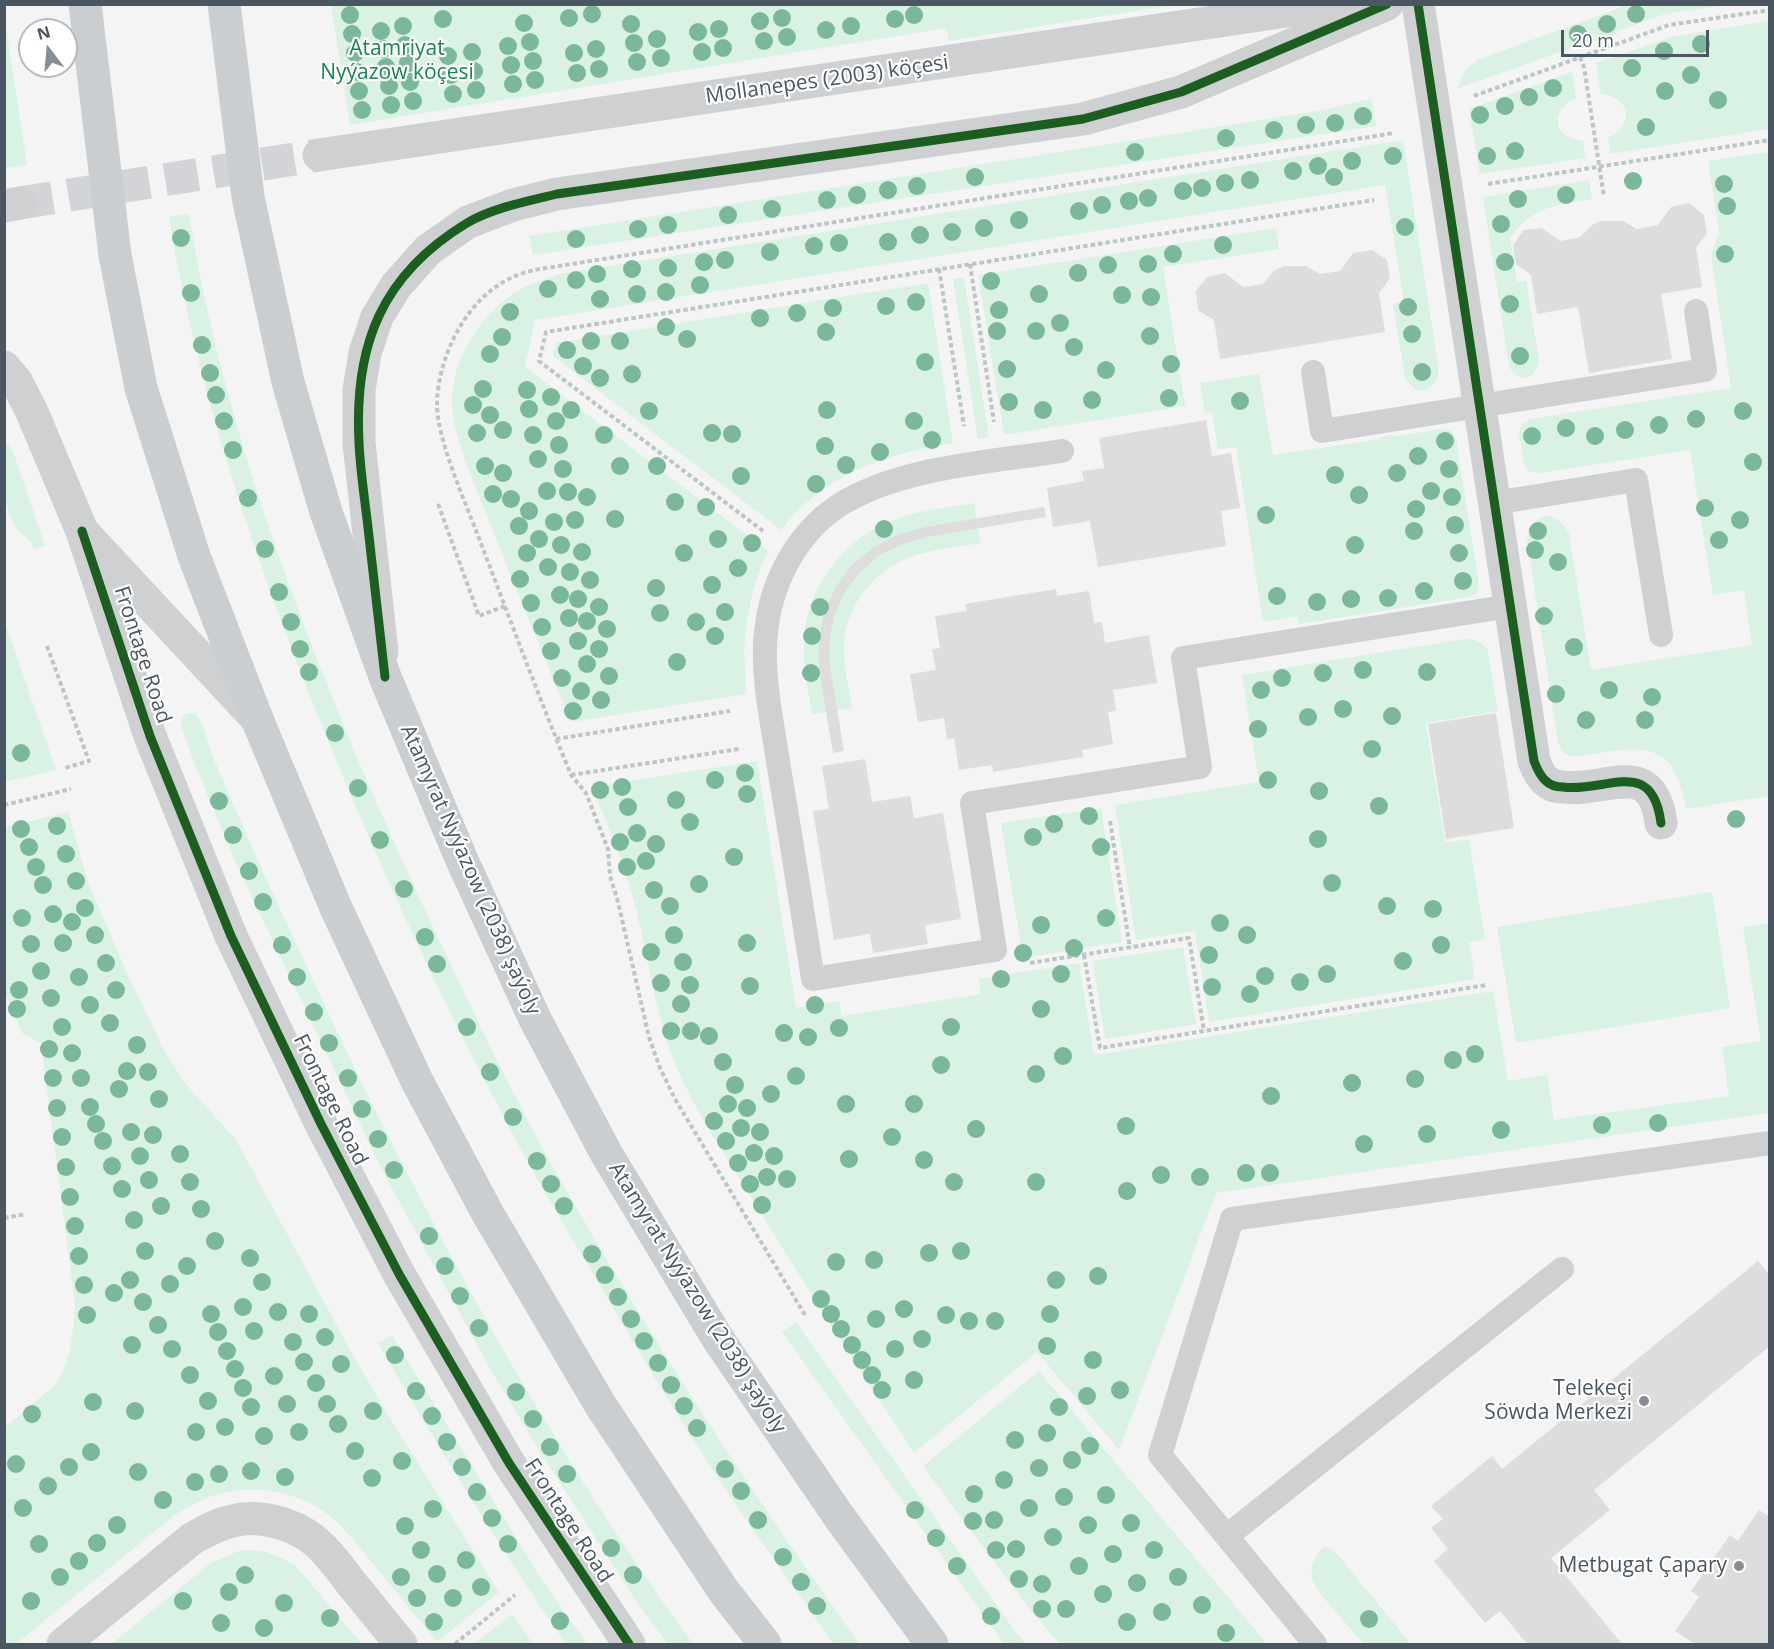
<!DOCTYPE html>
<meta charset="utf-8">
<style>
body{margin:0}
#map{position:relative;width:1774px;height:1649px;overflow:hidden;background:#f4f4f4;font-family:"Open Sans",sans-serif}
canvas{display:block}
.frame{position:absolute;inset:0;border:6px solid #4a5661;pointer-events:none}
.north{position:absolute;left:18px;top:18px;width:60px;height:60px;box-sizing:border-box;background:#fff;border:2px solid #b7bbc0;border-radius:50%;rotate:344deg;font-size:16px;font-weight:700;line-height:24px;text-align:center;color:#4a5661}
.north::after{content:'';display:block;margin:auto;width:21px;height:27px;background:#868d94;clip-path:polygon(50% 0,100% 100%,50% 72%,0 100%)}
.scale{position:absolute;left:1561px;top:30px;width:148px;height:27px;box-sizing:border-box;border:3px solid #4a5661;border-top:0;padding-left:8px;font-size:18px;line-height:21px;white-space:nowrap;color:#4a5661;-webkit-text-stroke:4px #fff;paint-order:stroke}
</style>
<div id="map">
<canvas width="1774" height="1649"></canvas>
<div class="frame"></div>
<div class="north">N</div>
<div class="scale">20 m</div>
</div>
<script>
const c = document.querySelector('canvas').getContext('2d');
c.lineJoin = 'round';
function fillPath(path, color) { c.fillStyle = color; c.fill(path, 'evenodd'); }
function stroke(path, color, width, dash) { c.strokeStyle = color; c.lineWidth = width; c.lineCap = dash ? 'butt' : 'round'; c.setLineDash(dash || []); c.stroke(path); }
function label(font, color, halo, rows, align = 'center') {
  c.font = font + ' "Open Sans",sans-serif'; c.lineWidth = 4.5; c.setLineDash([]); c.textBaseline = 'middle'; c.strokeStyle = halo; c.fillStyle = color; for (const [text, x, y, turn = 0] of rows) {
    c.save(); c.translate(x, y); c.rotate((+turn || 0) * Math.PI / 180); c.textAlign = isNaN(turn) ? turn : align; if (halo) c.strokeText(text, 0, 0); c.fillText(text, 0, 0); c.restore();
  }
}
fillPath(new Path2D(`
 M1630,4L1728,5L1665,14L1457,89L1464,72L1477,60Z
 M331,5V4L1172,5L949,41L946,28L350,125Z
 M5,21L27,165L5,168H4Z
 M1769,21V129L1610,154L1608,138C1635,125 1631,97 1601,94L1596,63L1671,37Z
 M1572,72L1576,98C1549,110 1553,139 1583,141L1585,158L1480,174L1469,109Z
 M1371,99L1376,126L533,255L529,236L1318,111Z
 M1403,140L1439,371C1435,394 1415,398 1405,377L1393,304L1404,302L1385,185L535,320L525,367L768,551C755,577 748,609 745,637C743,656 746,675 746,694L571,722C543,654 515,587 488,519C476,486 454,440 452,406C450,358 484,308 525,287C536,282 548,278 559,274Z
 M1769,152V796L1686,809C1674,743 1650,746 1592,754C1584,756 1573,759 1565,753C1561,751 1560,746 1558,742L1527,540C1530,511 1558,508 1569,534L1591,670L1752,645L1744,590L1713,595L1690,450L1539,473L1530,472L1524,465L1519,432L1522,424L1530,419L1731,388L1711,255L1719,233L1708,161Z
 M1589,180L1592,199C1554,205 1535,206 1510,237L1517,282L1526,281L1539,360C1536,381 1518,384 1509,366L1483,197Z
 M189,214C218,396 280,571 350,741C382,817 416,892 452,967C485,1037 519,1106 557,1174C649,1336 751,1493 860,1644H834C780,1569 726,1493 677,1414C650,1371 625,1327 599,1284C568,1231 536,1179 508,1125C443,1003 384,877 332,750C261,578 199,401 169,217Z
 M1276,228L1279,249L1163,267L1185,406L1004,435L978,275Z
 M964,277L989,437L978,439L953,279Z
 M928,283L953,443C886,454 824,474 781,530L553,356L556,343Z
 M1259,374L1273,455L1380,439L1387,435L1397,436L1442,429L1451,431L1456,439L1479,585L1477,593L1469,597L1299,624L1297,616L1263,622L1236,447L1218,449L1212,412L1205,413L1200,383Z
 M5,444H8L13,451L45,546L34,549C31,537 19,534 14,524C1,500 4,470 5,444Z
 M974,503L981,543C957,547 930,549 908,558C874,571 846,606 844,643C843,665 849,687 852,708L812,714C808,690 803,666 804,642C805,589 845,538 893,520C919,510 948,508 974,503Z
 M5,622L56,770L5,782H4Z
 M1464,639C1475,639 1480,641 1487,648L1498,711L1426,723L1445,843L1469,839L1485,939L1469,942L1475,979L1209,1022L1195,931L1136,940L1115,805L1259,782L1242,675Z
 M187,713H195C205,725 208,742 213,757C220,773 227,790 234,806C265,878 298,948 331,1019C435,1237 551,1449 693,1644H668L640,1607L537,1447L488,1365L382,1170L239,870L195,765L181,726V718Z
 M757,761L796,1008L839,1001L842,1016L981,994L979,979L1079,963L1094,1055L1493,991L1508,1081L1547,1075L1554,1120L1729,1096L1722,1047L1761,1041L1743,927L1769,923V1113L1216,1193L1119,1450L1037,1352L914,1453C859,1369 805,1285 752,1199C726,1156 693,1108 674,1061C653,1008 648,952 633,898C623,859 607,823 592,787Z
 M1101,808L1122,942L1023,958L1001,823Z
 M68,812L88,882L127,973L165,1052L184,1082L236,1140L354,1357L394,1425L499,1592L437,1642C417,1618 398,1594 379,1571C365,1554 352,1537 337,1522C310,1496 263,1483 226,1492C207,1496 192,1505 176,1514L16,1644H5V1427L55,1385C72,1362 73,1331 75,1304L41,1043L23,1034L5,993V827Z
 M1712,892L1730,1008L1516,1043L1497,927Z
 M1183,947L1196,1024L1105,1039L1093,961Z
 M796,1322L1017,1634L1026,1644H1004L782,1332Z
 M392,1335L542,1580L587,1644H566C499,1547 437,1445 378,1343Z
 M1039,1371L1267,1644H1060L1033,1613L923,1466Z
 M1325,1547L1333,1549L1411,1644H1364C1353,1631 1318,1594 1313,1581C1309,1568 1314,1555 1325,1547Z
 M254,1550C270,1552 282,1557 296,1566L362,1644H111L211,1563L238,1551Z
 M512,1614L533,1644H474Z`), '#d9f2e3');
fillPath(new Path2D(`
 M1689,203L1704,215L1707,233L1696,248L1702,287L1661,294L1672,359L1589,373L1578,307L1537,314L1531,275L1516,264L1513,245L1524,230L1542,228L1560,241L1580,237L1592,225L1601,221H1623L1637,229L1658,225L1671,207Z
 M1372,250L1387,260L1390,278L1379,293L1385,332L1220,359L1214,320L1198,310L1196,291L1207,277L1225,273L1243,287L1263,284L1274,271L1284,266H1306L1320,274L1340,271L1353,253Z
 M1206,420L1212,456L1231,453L1240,508L1221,511L1226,546L1098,567L1090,521L1053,527L1047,488L1084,481L1082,471L1104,468L1099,438Z
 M1044,507L1046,517L927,537L903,544L880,555L860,572L844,593L834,616L829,642L830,667L844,751L833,753L819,669V640L824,613L835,588L852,565L874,547L899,534L926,527Z
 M1056,589L1057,596L1089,591L1094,623L1102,622L1105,643L1149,635L1157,683L1113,690L1116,711L1108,712L1113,744L1082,750L1083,757L993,772L992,765L959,770L954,738L947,739L944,718L918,722L910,674L936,670L932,649L940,648L935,616L967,611L965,604Z
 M1496,713L1514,828L1446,839L1428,724Z
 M865,759L872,802L910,796L914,818L943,813L961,919L925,925L928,944L873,953L870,934L834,940L813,811L829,809L822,766Z
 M1758,1261L1770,1275V1346L1594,1490L1610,1510L1551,1558L1622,1644H1527L1500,1611L1485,1623L1434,1561L1448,1549L1431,1528L1443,1519L1431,1506L1492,1456L1502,1469Z
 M1759,1510L1770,1517V1644H1695L1675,1631L1699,1597L1691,1591L1730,1535L1738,1541Z`), '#ddddde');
stroke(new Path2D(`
 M20,203L319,155`), '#d2d4d7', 33, [33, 16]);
stroke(new Path2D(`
 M1580,57L1584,67L1604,197
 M1474,96L1669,25L1770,10
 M1488,184L1770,140
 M970,264L994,422
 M939,269L964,426
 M438,504L479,616L505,606
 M763,531L539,361L546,332L1374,200
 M47,646L89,761L65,768
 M556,739L730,711
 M571,775L739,749
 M4,805L71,789
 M1110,821L1130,948
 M1084,955L1100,1048L1486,985
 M1030,963L1189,938L1204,1031
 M4,1218L26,1214
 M805,1315L675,1099L660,1068L649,1037L618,902L610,876L608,849L586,793L571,775C538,695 508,614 477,533C464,499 437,439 437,404C438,356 467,297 513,277C519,274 527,272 534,270L1394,133
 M455,1644L515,1595`), '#bcc7c4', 4, [4.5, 3]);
stroke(new Path2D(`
 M1313,372L1322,431L1705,370L1696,311
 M1062,451C992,462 898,467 838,506C796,534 771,583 766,632C761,675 773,726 779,768C791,838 802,909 813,979L995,950L972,803L1200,767L1183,658L1510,606
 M1494,503L1636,480L1661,635
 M1227,1536L1562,1269
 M1315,1644L1160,1455L1232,1219L1770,1143`), '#ced0d2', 24);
stroke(new Path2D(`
 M1418,4L1534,761C1537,769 1540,776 1546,781C1550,785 1557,787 1563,787C1606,793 1652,755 1661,823
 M82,531L150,736L231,936L321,1124L399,1274L509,1463L629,1644
 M63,1644L193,1538C206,1531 218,1524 232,1521C259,1514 293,1523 315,1541C329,1553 340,1568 351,1583C368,1603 384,1624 401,1644`), '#ced0d2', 33);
stroke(new Path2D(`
 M319,155L1334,4
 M4,206L20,203
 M4,367L16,381L32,412L82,531L257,719
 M382,652L359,443V390L365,353L377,317L396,286L428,250L468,222L513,205L557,194L1083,119L1181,92L1387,4`), '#ced0d2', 33);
stroke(new Path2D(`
 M85,4L115,255L141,388L194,556L257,719L336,908L417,1081L488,1214L601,1406L723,1590L765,1644
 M224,4L248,197L288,382L326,512L385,677L461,858L535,1019L606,1153L718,1339L840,1518L932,1644`), '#caced1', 33);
stroke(new Path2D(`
 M1418,4L1534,761C1537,769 1540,776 1546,781C1550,785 1557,787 1563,787C1606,793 1652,755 1661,823
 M82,531L150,736L231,936L321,1124L399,1274L509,1463L629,1644
 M385,677C379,625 373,572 367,519C364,494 360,468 359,442C354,346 381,275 467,223C492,208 528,201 557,194L1083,119L1181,92L1387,4`), '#1b5e20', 9);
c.fillStyle = '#7ab899';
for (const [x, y] of [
 [592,14],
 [1636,14],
 [350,15],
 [914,15],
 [569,18],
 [782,18],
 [443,19],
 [895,19],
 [760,21],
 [524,23],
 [631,24],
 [1607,24],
 [403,26],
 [851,26],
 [719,29],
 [826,30],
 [381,31],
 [698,32],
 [352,34],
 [1578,34],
 [787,37],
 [657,39],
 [764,41],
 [530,42],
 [634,43],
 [1701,44],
 [405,45],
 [508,46],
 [723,48],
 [384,49],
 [596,49],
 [1664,51],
 [472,52],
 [702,52],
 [355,53],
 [574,53],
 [448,56],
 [661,58],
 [533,61],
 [637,62],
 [408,63],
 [511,65],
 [386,67],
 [1632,68],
 [599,69],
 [474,71],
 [357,72],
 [577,73],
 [451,75],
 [1691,75],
 [535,80],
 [410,82],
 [513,84],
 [389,86],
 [1553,88],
 [476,90],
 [359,91],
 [1665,91],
 [453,94],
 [1529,97],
 [1718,100],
 [413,101],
 [391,105],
 [1505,106],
 [362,110],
 [1480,115],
 [1363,116],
 [1335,123],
 [1306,125],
 [1646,127],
 [1274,130],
 [1226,138],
 [1515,151],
 [1135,152],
 [1393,156],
 [1487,156],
 [1352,161],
 [1318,166],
 [1293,171],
 [975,177],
 [1334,177],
 [1250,180],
 [1633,181],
 [1225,183],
 [1724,184],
 [917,186],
 [1202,188],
 [888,190],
 [1183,191],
 [857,195],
 [1566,195],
 [1148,198],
 [1518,199],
 [827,200],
 [1129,201],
 [1102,205],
 [1727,206],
 [772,209],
 [1079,211],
 [728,215],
 [1019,220],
 [1501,224],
 [668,225],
 [1405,227],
 [984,228],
 [638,229],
 [952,232],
 [920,235],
 [181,238],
 [576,239],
 [888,242],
 [839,243],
 [1223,245],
 [814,246],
 [770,252],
 [1173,254],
 [1725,254],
 [725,260],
 [704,262],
 [1505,262],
 [1148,264],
 [1108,265],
 [668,268],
 [632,269],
 [1078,273],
 [597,274],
 [576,280],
 [991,281],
 [700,285],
 [548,289],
 [666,292],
 [191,293],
 [637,294],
 [1039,294],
 [1122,295],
 [1151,297],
 [600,299],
 [916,302],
 [1510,304],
 [886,306],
 [1408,307],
 [833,308],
 [999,310],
 [510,312],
 [797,313],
 [760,318],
 [1060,323],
 [666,327],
 [997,331],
 [1036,331],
 [826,332],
 [1412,334],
 [1150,336],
 [502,337],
 [687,339],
 [591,341],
 [620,341],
 [202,345],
 [1074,347],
 [567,350],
 [490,354],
 [1520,356],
 [925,362],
 [1171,364],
 [583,366],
 [1007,369],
 [1106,370],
 [1422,372],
 [210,373],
 [632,374],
 [600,378],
 [483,389],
 [527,390],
 [216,395],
 [551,397],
 [1169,398],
 [1092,400],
 [1240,401],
 [1009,402],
 [473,405],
 [529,409],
 [571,410],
 [827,410],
 [1043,410],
 [649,411],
 [1743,411],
 [490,415],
 [1696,419],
 [224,421],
 [556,421],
 [914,421],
 [1659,425],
 [1566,428],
 [503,430],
 [1625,430],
 [477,433],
 [712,433],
 [732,434],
 [533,435],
 [604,435],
 [1532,436],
 [1595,436],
 [932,440],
 [1445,441],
 [559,445],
 [825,446],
 [233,450],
 [880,452],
 [1418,456],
 [538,459],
 [1753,462],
 [846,465],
 [485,466],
 [620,466],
 [657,466],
 [563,469],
 [1449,469],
 [503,473],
 [1397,473],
 [1335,475],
 [741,476],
 [816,484],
 [547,491],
 [1431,491],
 [568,492],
 [493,494],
 [1359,495],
 [587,497],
 [1452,497],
 [248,498],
 [511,499],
 [675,502],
 [706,507],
 [1705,508],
 [1416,509],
 [529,511],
 [1266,515],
 [615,519],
 [575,520],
 [1740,520],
 [554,522],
 [1455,525],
 [519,526],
 [884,529],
 [1414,531],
 [1538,531],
 [539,539],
 [718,539],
 [1719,540],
 [752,543],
 [561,545],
 [1355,545],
 [265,549],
 [1535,550],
 [582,552],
 [527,553],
 [684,553],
 [1459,553],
 [1558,562],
 [548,567],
 [738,568],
 [570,572],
 [520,579],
 [590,580],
 [1463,581],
 [712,585],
 [656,588],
 [1424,591],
 [279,592],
 [560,595],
 [1277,596],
 [1388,598],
 [578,599],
 [1351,599],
 [1317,602],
 [531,603],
 [599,607],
 [820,607],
 [725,612],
 [660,613],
 [1544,616],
 [569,618],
 [587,621],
 [291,622],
 [696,622],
 [542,627],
 [607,629],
 [715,636],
 [812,636],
 [578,641],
 [1574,647],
 [300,649],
 [599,649],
 [551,651],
 [677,662],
 [587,664],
 [1363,670],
 [309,672],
 [1427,672],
 [811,673],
 [1323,673],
 [609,676],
 [562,678],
 [1282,678],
 [1261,690],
 [1609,690],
 [581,691],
 [1556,694],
 [1652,697],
 [601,700],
 [1343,709],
 [573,711],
 [1392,716],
 [1308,717],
 [1586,720],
 [1645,720],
 [1258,729],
 [335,733],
 [1372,749],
 [21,753],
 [745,773],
 [715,780],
 [1268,780],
 [622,787],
 [358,788],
 [600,790],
 [1319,791],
 [747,794],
 [676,800],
 [219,801],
 [1379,806],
 [628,807],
 [1089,816],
 [1736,819],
 [690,822],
 [1054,824],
 [57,826],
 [21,829],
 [637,833],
 [233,835],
 [1033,837],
 [1318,839],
 [380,840],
 [620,842],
 [656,844],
 [29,847],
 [1101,847],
 [66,854],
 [734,857],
 [646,861],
 [36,867],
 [627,867],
 [249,871],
 [76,881],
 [1332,883],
 [699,884],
 [43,885],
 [404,889],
 [654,890],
 [263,902],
 [670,906],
 [1387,906],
 [85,908],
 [1433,909],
 [53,914],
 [22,918],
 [1106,918],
 [72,922],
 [1220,923],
 [1041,925],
 [95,935],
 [674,935],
 [1247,935],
 [425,937],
 [63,943],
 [747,943],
 [31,944],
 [282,945],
 [1441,945],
 [1074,948],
 [651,952],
 [1023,953],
 [1209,955],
 [1403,961],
 [683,962],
 [106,963],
 [437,964],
 [41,971],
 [1061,974],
 [1327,974],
 [1265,976],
 [79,977],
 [297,977],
 [1001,979],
 [1300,982],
 [661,983],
 [690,985],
 [750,986],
 [1212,987],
 [19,990],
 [116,990],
 [1250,994],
 [51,998],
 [681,1004],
 [90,1005],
 [815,1005],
 [17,1009],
 [1041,1009],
 [314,1012],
 [110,1023],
 [62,1027],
 [467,1027],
 [951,1027],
 [839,1028],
 [671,1031],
 [691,1031],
 [784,1033],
 [709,1036],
 [808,1037],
 [329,1043],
 [137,1045],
 [49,1049],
 [72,1053],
 [1475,1054],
 [1063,1056],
 [1453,1060],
 [723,1062],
 [941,1065],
 [127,1071],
 [148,1072],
 [490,1072],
 [1036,1074],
 [796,1076],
 [53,1078],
 [81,1078],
 [348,1078],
 [1415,1079],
 [1352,1083],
 [735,1085],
 [119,1089],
 [771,1094],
 [1271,1096],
 [159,1099],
 [728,1104],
 [846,1104],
 [914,1104],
 [90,1107],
 [57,1108],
 [747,1108],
 [362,1109],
 [513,1117],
 [714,1121],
 [1658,1123],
 [96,1124],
 [1602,1125],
 [1126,1126],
 [741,1128],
 [976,1129],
 [1501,1130],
 [131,1132],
 [760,1132],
 [1427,1134],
 [153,1135],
 [62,1137],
 [892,1137],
 [378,1139],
 [103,1141],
 [726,1141],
 [1364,1144],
 [754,1153],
 [180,1154],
 [140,1156],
 [774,1156],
 [849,1159],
 [924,1160],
 [537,1161],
 [738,1163],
 [112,1166],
 [66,1167],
 [394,1170],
 [1246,1173],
 [1270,1173],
 [1161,1175],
 [767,1177],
 [1200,1177],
 [787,1179],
 [149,1180],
 [190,1182],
 [954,1182],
 [1036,1182],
 [551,1184],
 [750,1184],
 [122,1189],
 [1127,1191],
 [70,1197],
 [762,1205],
 [161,1206],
 [564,1206],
 [201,1209],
 [134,1220],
 [75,1226],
 [429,1236],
 [215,1241],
 [145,1251],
 [961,1251],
 [929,1253],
 [592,1254],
 [79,1256],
 [250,1258],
 [874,1260],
 [836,1262],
 [187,1266],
 [445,1266],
 [605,1275],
 [1098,1276],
 [130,1280],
 [1056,1280],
 [262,1282],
 [170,1284],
 [84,1285],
 [114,1293],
 [460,1296],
 [618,1297],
 [821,1299],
 [143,1302],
 [243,1307],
 [904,1309],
 [278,1312],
 [211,1314],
 [309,1314],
 [831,1314],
 [1050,1314],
 [87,1315],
 [946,1315],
 [631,1319],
 [876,1319],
 [969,1321],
 [995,1321],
 [158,1325],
 [479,1328],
 [841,1329],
 [254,1331],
 [218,1332],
 [325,1337],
 [922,1339],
 [644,1341],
 [293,1342],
 [132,1345],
 [852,1345],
 [1047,1346],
 [172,1349],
 [895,1349],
 [227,1351],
 [395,1355],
 [862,1360],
 [1093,1360],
 [304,1362],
 [658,1363],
 [341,1364],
 [235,1369],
 [190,1375],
 [872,1375],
 [274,1376],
 [914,1380],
 [316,1383],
 [671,1385],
 [243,1388],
 [882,1390],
 [1120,1390],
 [416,1391],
 [516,1392],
 [1087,1396],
 [208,1401],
 [93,1402],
 [287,1404],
 [327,1404],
 [684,1406],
 [251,1407],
 [1059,1407],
 [135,1411],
 [373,1411],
 [32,1414],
 [432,1416],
 [533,1419],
 [338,1424],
 [225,1427],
 [697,1428],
 [196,1432],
 [299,1432],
 [1047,1433],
 [264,1436],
 [1015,1440],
 [447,1442],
 [1090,1446],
 [550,1447],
 [355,1451],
 [91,1452],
 [1072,1460],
 [402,1461],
 [16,1464],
 [69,1467],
 [462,1467],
 [1039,1468],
 [725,1469],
 [251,1471],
 [138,1472],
 [219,1474],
 [567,1474],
 [285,1477],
 [372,1478],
 [1004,1480],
 [195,1482],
 [48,1486],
 [741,1491],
 [477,1492],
 [974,1494],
 [1106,1495],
 [1064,1497],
 [163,1500],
 [23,1508],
 [1029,1508],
 [433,1509],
 [915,1510],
 [492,1518],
 [758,1520],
 [994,1520],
 [973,1521],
 [1131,1523],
 [117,1525],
 [1088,1525],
 [405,1526],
 [1053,1537],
 [936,1538],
 [97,1543],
 [39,1544],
 [508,1544],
 [611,1548],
 [1016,1549],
 [421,1550],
 [996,1550],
 [1154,1550],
 [1113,1554],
 [783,1557],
 [466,1560],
 [79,1561],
 [957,1566],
 [1079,1566],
 [437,1574],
 [245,1575],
 [633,1575],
 [60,1577],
 [401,1577],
 [1178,1577],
 [1019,1579],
 [801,1582],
 [1137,1583],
 [1042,1584],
 [481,1587],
 [229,1592],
 [1103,1594],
 [417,1598],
 [453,1598],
 [31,1601],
 [183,1601],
 [284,1603],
 [1202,1605],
 [817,1606],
 [1042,1609],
 [1066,1609],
 [1162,1612],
 [991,1616],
 [330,1618],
 [1369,1619],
 [560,1621],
 [434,1622],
 [1127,1622],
 [221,1623],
 [264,1628],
 [1226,1633]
]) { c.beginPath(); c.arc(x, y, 9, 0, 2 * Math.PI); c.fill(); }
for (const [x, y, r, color] of [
 [1644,1401,6,"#868d94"],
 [1739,1566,6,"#868d94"]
]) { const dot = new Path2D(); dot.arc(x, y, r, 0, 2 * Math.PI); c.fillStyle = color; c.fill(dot); stroke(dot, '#fff', 2); }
label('21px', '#17864f', '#fff', [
 ["Atamriyat",397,49],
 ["Nyýazow köçesi",397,73]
]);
label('21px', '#4a5661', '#fff', [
 ["Mollanepes (2003) köçesi",827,80,-8],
 ["Frontage Road",142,655,72],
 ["Atamyrat Nyýazow (2038) şaýoly",470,870,66],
 ["Frontage Road",330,1100,64],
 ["Atamyrat Nyýazow (2038) şaýoly",697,1298,58],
 ["Frontage Road",568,1521,57]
]);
label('21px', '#4a5661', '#fff', [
 ["Telekeçi",1632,1389],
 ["Söwda Merkezi",1632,1413],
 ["Metbugat Çapary",1727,1566]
], 'right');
</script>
